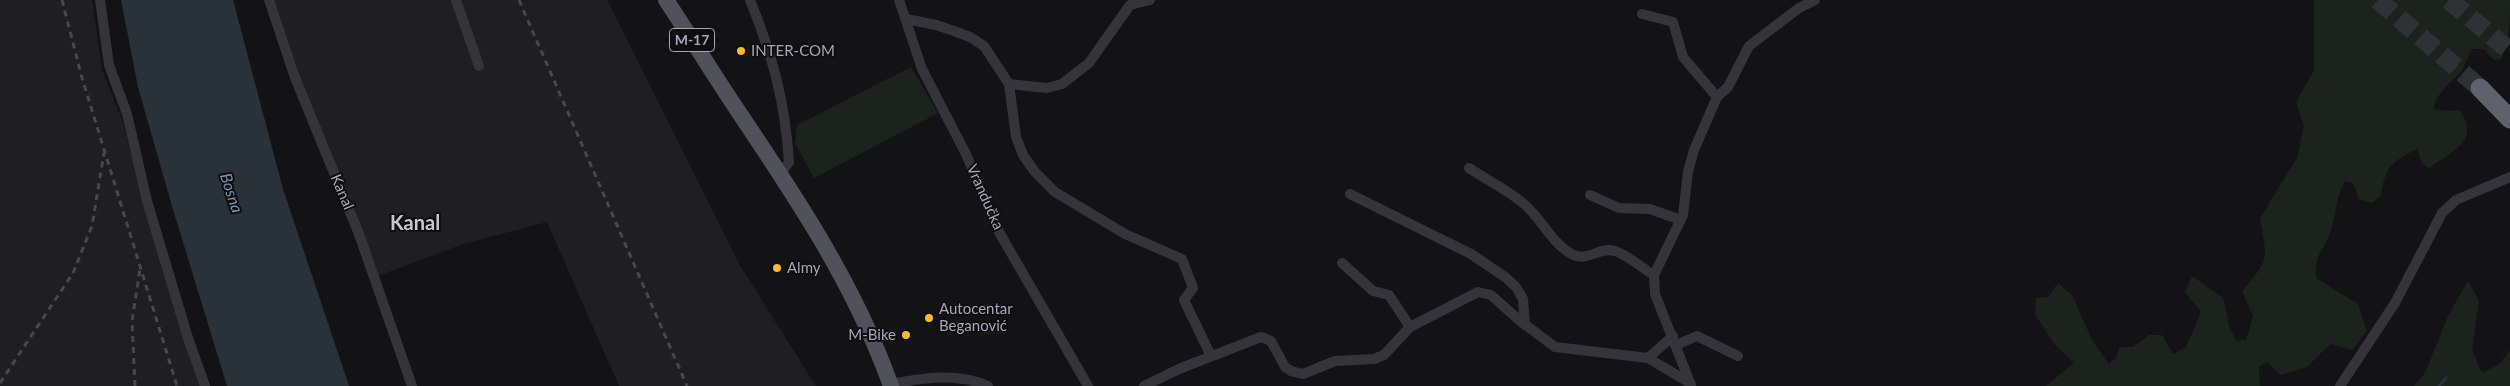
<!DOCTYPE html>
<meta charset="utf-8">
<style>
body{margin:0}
canvas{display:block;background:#131315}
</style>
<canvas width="2510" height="386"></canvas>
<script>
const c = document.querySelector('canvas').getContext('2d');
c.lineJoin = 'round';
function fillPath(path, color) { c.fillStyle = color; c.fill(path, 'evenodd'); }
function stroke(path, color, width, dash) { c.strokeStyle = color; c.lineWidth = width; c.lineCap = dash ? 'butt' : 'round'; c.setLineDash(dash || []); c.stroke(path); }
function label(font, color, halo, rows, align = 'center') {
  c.font = font + ' Lato,sans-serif'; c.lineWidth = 4; c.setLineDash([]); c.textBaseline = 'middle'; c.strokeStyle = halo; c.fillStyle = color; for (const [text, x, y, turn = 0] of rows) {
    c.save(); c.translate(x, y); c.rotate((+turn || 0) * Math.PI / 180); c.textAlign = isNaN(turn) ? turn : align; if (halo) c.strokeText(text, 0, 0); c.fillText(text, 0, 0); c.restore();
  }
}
fillPath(new Path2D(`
 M0,0H92L102,70L122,120L139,181L204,386H0Z
 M269,0H607L739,264L816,386H619L547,222L463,244L375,277Z`), '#1f1f22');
fillPath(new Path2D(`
 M2314,0H2510C2510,20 2510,42 2501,59L2494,60L2484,49H2473C2466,56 2466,67 2459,74C2450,83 2435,94 2434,109L2448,111L2459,110C2482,141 2452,151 2429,168L2422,164L2417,149C2391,162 2385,167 2381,196L2372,203L2359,199L2353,183L2345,181C2336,197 2336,214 2331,230C2323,253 2315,251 2316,278L2358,304L2367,331L2352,350L2330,344L2307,367L2281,375L2267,362L2259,366L2260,386H2046L2074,363L2054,344L2035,314L2036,298L2048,297L2058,283L2072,295L2092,340L2109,364L2116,358L2120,347H2133L2149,335H2162L2173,354L2186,347L2201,312L2185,292L2192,276L2223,298L2230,329L2237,341L2246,340L2253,316L2242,291C2271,258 2267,260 2260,218L2297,158L2304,126L2296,102L2314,70Z
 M911,67L938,113L814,178L795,143L797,125Z
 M2468,281L2479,301L2472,350L2482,373L2499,364L2510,350V386H2414L2425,373L2449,314Z`), '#1b231c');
fillPath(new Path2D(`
 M121,0H233L283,189L349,386H227L172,206L138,87Z`), '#293139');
stroke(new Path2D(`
 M2439,386L2446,378`), '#293139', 3);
stroke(new Path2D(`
 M2378,0L2480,88
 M2449,0L2510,51`), '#303135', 19, [19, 9]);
stroke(new Path2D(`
 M100,0L109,65L127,114L147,201L188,338L205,386
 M269,0L294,75L359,234L412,386
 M456,0L479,66
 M750,0C773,57 785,101 789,162L780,174
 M899,0L922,69L966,154L999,232L1088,386
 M1642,14L1673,22L1683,57L1717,97
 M906,19L936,25L954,31L970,37L984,46L1009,84L1016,137L1023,155L1035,172L1055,192L1125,234L1182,259L1193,288L1184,300L1211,356
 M1009,84L1047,88L1062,84L1089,63L1130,5L1150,0
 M1469,168C1487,180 1508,190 1524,204C1541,218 1551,242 1571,254C1588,263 1599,246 1615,251C1628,255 1642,268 1654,275
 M1350,194L1471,254L1505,277L1516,287L1523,299L1525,325
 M1590,195L1619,208L1650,209L1681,220
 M1342,263L1373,291L1389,295L1410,327
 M1676,345L1697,336L1738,356
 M1648,358L1673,336
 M890,384C923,378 957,372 988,386
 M1691,385L1655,294L1654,275L1683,215L1688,172L1694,150L1717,97L1728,87L1749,46L1799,8L1815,0
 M1144,386L1179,369L1261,337L1271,341L1285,367L1291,371L1303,374L1335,361L1374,359L1384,355L1410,327L1478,292L1491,295L1519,320L1555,347L1648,358L1690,383
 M2340,386L2395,303L2442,213L2456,200L2510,177`), '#34343a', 10);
stroke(new Path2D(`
 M666,0C690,36 712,72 736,108C796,197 855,285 891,386`), '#505159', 16);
stroke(new Path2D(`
 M2480,88L2510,119`), '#60626b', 19);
stroke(new Path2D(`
 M62,0L82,78L177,386
 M519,0L687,386
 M0,383L73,273L92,226L104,153
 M135,386L132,321L140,269`), '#47484f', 3, [6, 5]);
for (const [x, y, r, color] of [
 [741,51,5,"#f9bc27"],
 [777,268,5,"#f9bc27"],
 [929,318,5,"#f9bc27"],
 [906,335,5,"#f9bc27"]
]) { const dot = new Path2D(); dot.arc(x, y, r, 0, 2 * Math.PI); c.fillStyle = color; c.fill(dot); stroke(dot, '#0e0e10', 2); }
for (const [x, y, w] of [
 [692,40,45]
]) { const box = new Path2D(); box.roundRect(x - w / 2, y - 11.5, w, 23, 4); c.fillStyle = '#0e0e10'; c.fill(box); stroke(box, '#a4a8b6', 1); }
label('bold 14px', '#a4a8b6', null, [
 ["M-17",692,40]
]);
label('15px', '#a4a8b6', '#0e0e10', [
 ["INTER-COM",751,51],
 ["Almy",787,268],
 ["Autocentar",939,309],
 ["Beganović",939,326],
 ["M-Bike",896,335,"right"]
], 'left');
label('15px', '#a4a8b6', '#0e0e10', [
 ["Kanal",342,192,67],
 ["Vrandučka",985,197,66]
]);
label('italic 16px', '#7995b3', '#0e0e10', [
 ["Bosna",231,193,72]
]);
label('bold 20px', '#c5c8d2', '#0e0e10', [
 ["Kanal",415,224]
]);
</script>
